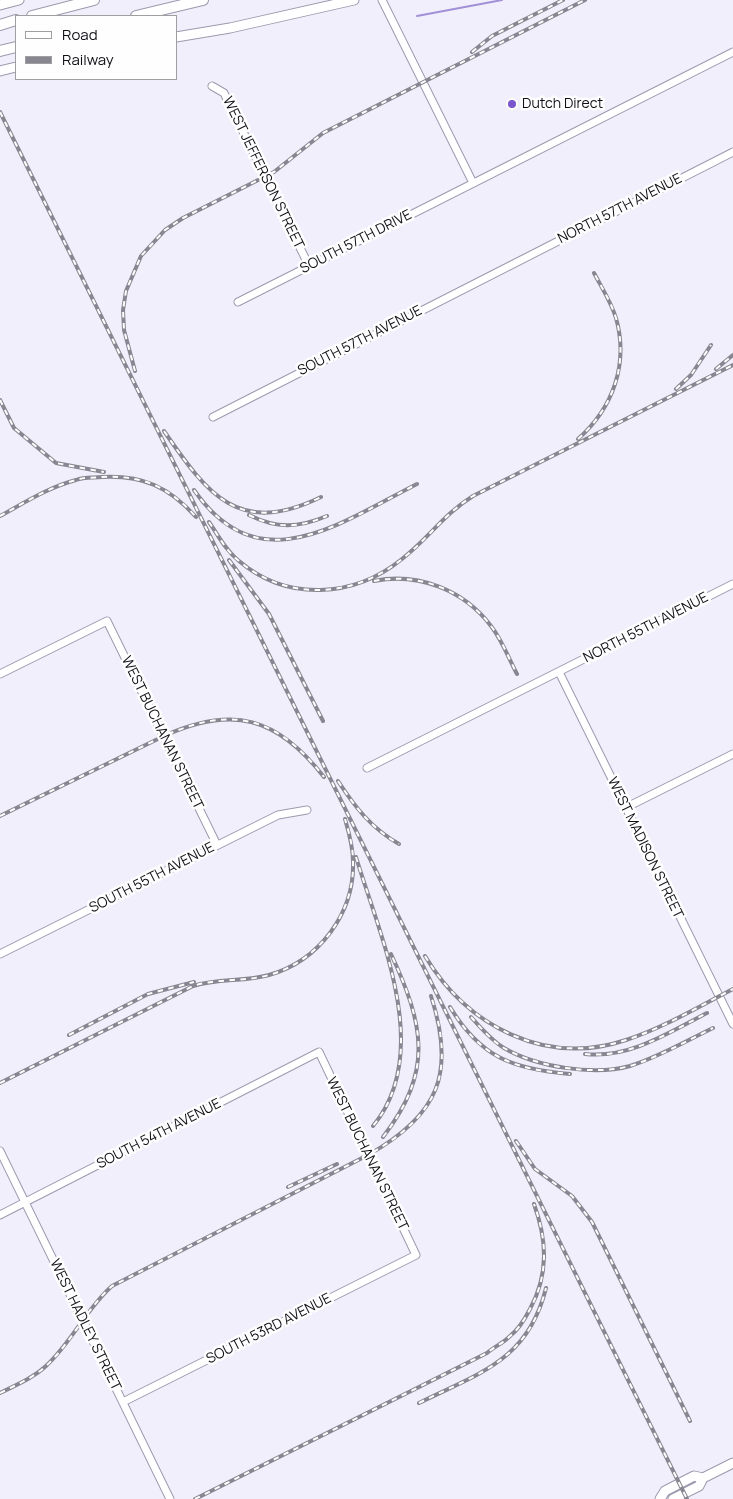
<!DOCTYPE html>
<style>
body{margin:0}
#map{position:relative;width:733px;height:1499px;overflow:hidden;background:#f1effc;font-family:Manrope,sans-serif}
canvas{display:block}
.legend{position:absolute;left:15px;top:15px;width:162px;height:65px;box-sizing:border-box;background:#fefefe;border:1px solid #9f9ea1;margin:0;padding:6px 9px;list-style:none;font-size:15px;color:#110f16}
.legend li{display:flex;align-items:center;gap:10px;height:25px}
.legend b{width:25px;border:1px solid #9f9ea1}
</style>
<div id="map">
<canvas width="733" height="1499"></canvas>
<ul class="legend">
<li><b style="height:6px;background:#fff"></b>Road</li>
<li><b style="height:6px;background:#888690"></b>Railway</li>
</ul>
</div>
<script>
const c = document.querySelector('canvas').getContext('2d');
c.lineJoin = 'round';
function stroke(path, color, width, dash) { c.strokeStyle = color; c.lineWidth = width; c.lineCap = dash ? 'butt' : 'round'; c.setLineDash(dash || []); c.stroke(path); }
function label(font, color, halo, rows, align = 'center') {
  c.font = font + ' Manrope,sans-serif'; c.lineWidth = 5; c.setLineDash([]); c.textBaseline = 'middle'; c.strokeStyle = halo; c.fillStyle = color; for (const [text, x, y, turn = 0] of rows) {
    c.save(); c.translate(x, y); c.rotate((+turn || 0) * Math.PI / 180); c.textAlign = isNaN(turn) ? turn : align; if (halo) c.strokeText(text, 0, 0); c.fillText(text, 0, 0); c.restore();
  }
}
stroke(new Path2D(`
 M417,16L502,0`), '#a290d7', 2);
const minor = new Path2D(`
 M382,0L473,183
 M212,86L224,93L309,266
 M238,302L733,52
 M213,417L733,152
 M559,672L733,1024
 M0,674L107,621L217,845
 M367,768L733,584
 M625,808L733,754
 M0,954L278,815L307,810
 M0,1151L170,1499
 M0,1215L319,1052L416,1255L123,1402`);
const major = new Path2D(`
 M0,5L19,0
 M176,37L230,28L354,0
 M0,71L16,67
 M660,1499L665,1491L694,1476L703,1478
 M673,1499L699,1486L703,1478L733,1463`);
const highway = new Path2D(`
 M32,16L94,0
 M136,16L203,0
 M0,25L16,20
 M0,51L16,47`);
stroke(minor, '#9d99ae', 9);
stroke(major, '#9d99ae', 11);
stroke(highway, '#9d99ae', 12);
stroke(minor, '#fff', 7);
stroke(major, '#fff', 9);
stroke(highway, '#fff', 10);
const rail = new Path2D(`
 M472,52L492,36L563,0
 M0,112L687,1499
 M716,369L733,355
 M135,371L124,330L123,310L126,291L141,256L165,230L183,218L274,172L323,133L585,0
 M676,389L691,375L711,345
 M0,400L14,428L56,463L104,472
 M164,431C208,495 239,537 321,497
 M578,439C613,408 629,364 616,318C611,302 602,288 594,273
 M194,490C259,584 340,523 417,484
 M249,515C277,529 298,528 327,516
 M0,516C24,503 49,487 76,480C84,477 94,478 102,477C143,475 169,487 196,517
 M209,522C218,535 226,551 239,561C287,602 354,598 402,559C428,539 444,514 473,496L733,365
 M229,560L269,614L323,721
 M374,581C418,572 464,590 491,626C502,640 509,659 517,674
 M338,781C355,807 371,828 399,844
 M0,816L164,736C233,705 277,717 324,777
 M356,857C380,937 434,1052 373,1126
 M425,956C467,1026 545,1067 626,1040C663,1028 698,1007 733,989
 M450,1007C481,1058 513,1069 570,1074
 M471,1017C481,1028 491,1040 504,1048C536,1067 594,1076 630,1066C659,1057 686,1041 713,1028
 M69,1035L148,994L194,982
 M585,1054C629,1059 670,1032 707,1013
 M0,1083L193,986C218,978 244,982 269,975C319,961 355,913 353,861C353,846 349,833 345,819
 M383,1137C434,1071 424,1025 391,954
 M516,1141L535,1169L572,1196L592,1222L690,1421
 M288,1187L337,1164
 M0,1393C16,1385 33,1378 46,1366C72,1342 86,1309 112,1286L368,1155C439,1115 456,1073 431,996
 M419,1403C479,1373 528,1361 546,1288
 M195,1499L487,1353C494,1347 503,1343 509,1337C518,1330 525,1319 530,1309C549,1274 547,1240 534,1204`);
stroke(rail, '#888690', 4);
stroke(rail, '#fefefe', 2, [5.5]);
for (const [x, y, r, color] of [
 [512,104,5,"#7b53cc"]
]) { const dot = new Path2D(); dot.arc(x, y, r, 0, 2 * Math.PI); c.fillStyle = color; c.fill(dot); stroke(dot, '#fefefe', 2); }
label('14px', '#110f16', '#fefefe', [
 ["Dutch Direct",522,104]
], 'left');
label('14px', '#110f16', '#fefefe', [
 ["WEST JEFFERSON STREET",263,173,64],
 ["NORTH 57TH AVENUE",620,209,-27],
 ["SOUTH 57TH DRIVE",356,242,-27],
 ["SOUTH 57TH AVENUE",360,341,-27],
 ["NORTH 55TH AVENUE",646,628,-27],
 ["WEST BUCHANAN STREET",162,733,64],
 ["WEST MADISON STREET",645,848,64],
 ["SOUTH 55TH AVENUE",152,878,-27],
 ["SOUTH 54TH AVENUE",159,1134,-27],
 ["WEST BUCHANAN STREET",367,1154,64],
 ["WEST HADLEY STREET",85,1325,64],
 ["SOUTH 53RD AVENUE",269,1329,-27]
]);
</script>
